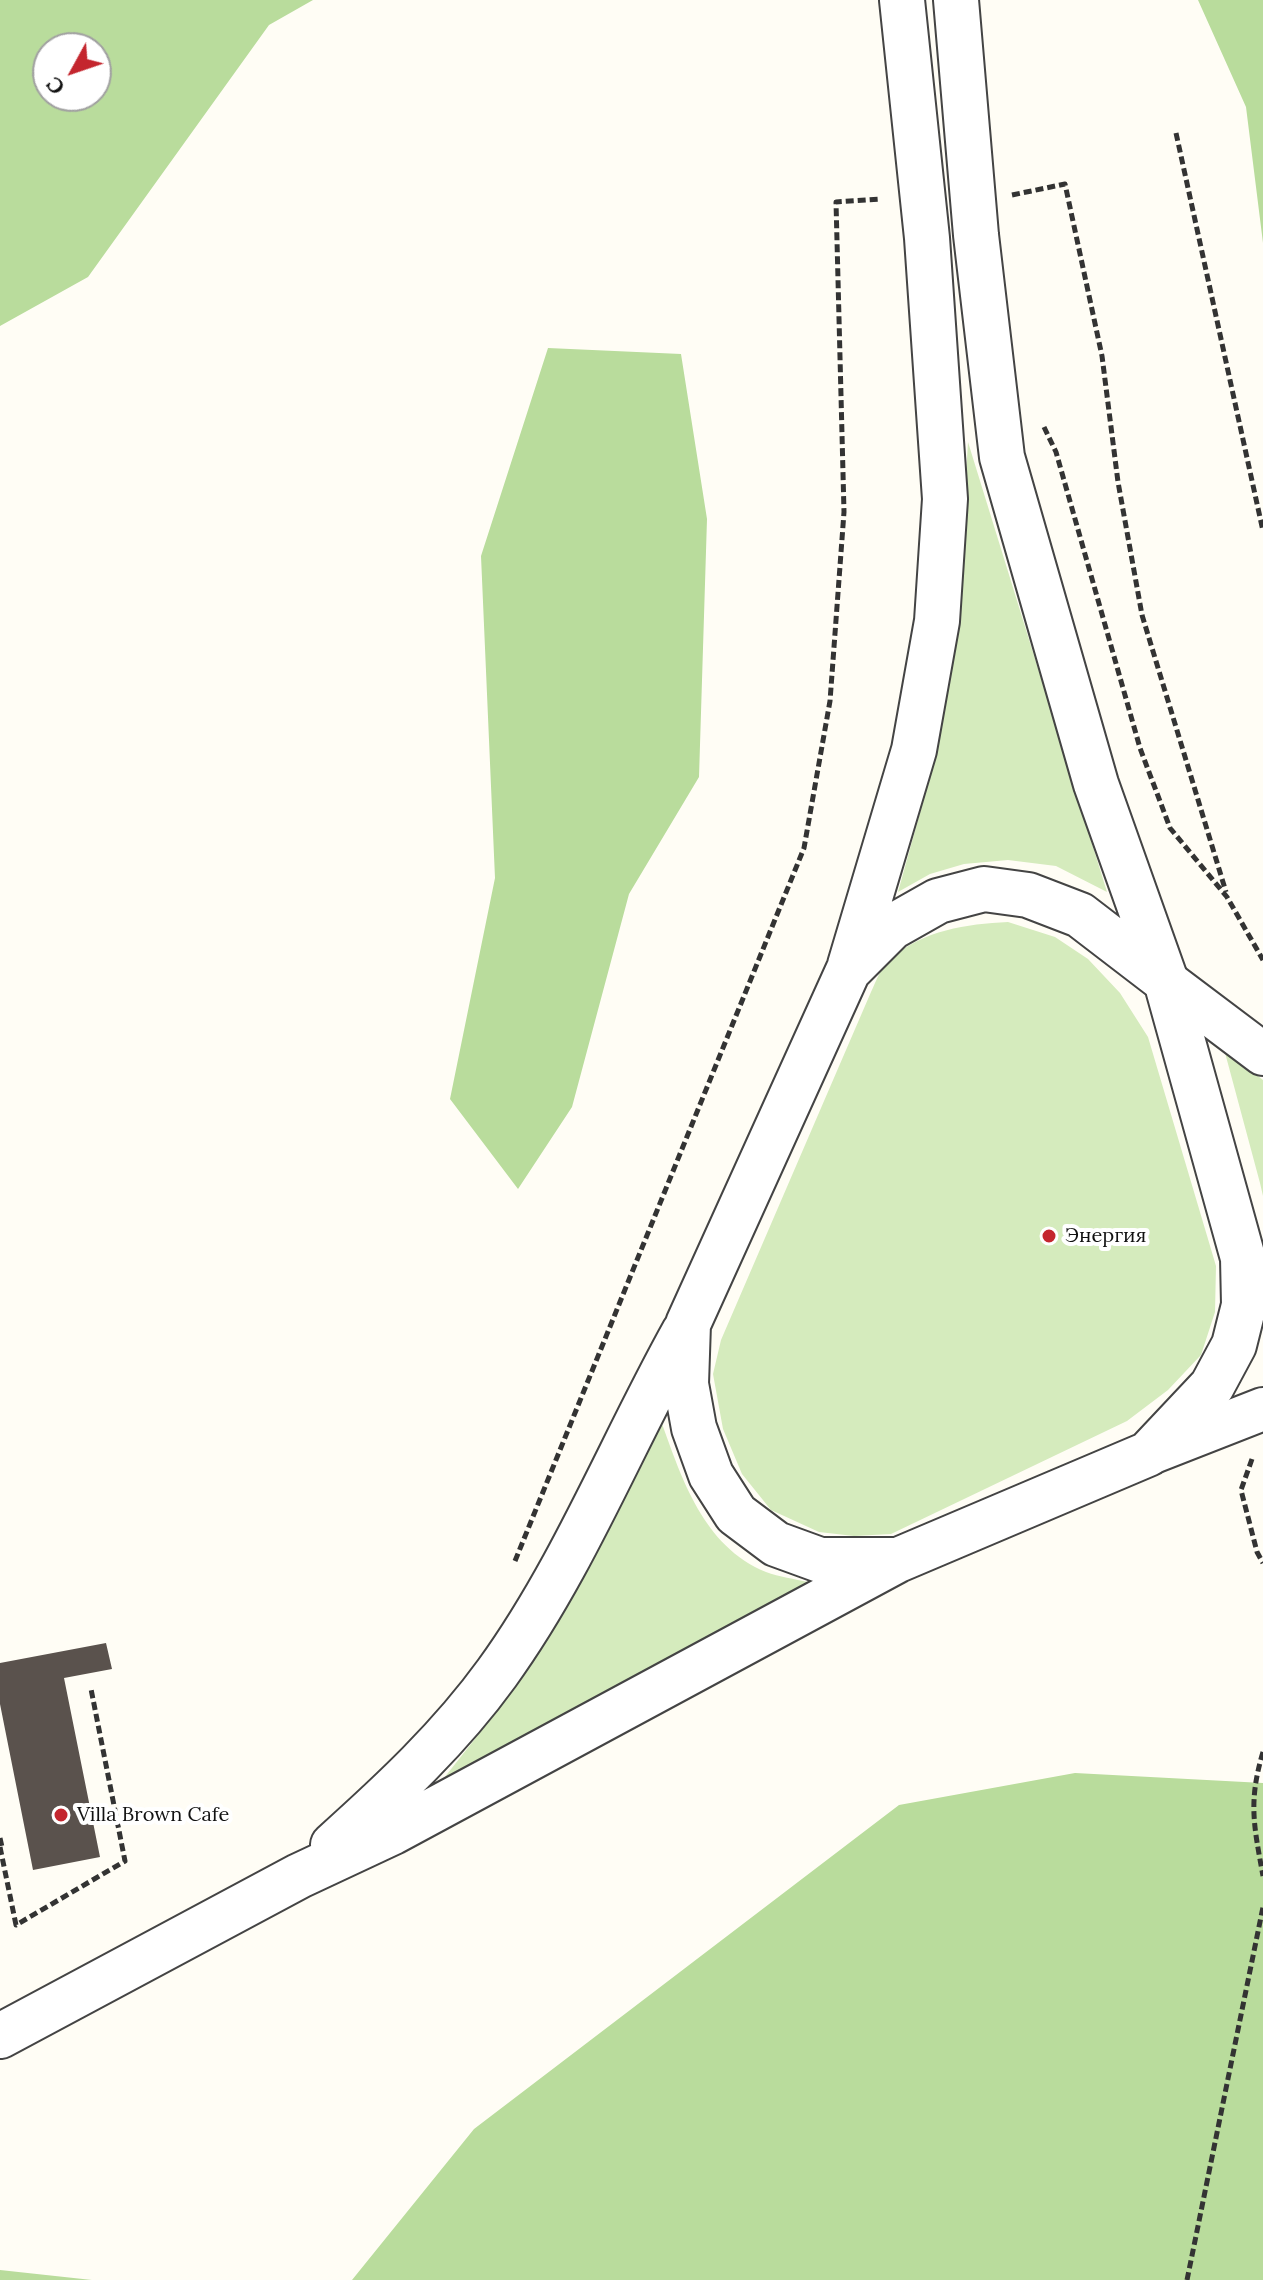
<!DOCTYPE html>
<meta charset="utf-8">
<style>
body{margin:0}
#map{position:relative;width:1263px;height:2280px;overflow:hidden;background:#fffdf5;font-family:Lora,serif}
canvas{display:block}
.north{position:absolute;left:32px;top:32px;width:80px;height:80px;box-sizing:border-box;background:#fff;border:2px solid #a0a0a0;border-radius:50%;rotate:230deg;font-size:22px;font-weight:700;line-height:32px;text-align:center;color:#111}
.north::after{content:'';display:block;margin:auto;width:28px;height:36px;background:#c4262e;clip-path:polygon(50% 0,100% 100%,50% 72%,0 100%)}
</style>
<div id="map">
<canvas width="1263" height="2280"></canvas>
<div class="north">С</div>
</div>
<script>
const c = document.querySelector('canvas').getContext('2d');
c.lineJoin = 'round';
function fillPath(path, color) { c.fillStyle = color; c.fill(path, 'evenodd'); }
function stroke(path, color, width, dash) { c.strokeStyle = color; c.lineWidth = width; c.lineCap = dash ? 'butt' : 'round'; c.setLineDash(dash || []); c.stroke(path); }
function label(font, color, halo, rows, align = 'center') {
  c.font = font + ' Lora,serif'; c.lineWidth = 8; c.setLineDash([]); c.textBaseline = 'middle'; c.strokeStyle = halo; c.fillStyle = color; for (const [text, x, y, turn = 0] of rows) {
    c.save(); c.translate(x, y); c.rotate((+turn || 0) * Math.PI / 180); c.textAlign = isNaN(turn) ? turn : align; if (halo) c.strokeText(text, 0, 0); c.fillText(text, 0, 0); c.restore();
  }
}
fillPath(new Path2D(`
 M968,442L1107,892L1056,866L1008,860L964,864L930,874L898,892L936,755L957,624Z
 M1008,922L1055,937L1088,959L1120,993L1148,1037L1216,1266L1215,1312L1201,1355L1168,1390L1127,1421L891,1534L854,1536L819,1532L771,1510L742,1474L723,1429L713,1374L721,1340L871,992C876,982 881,966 890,959C924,930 966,924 1008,922Z
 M1224,1049L1263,1080V1196L1260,1183Z
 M661,1421C682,1479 703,1546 766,1572C779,1577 795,1579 808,1582L444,1778L516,1687L588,1568Z`), '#d5ebbd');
fillPath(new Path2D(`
 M0,0H313L269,25L88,277L0,326ZM48,48H96V96H48Z
 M1198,0H1263V243L1246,107Z
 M548,348L681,354L707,519L699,777L629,894L572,1107L518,1189L450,1099L495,878L481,556Z
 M1075,1773L1263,1783V2280H352L474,2129L899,1805Z
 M0,2270L92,2280H0Z`), '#b9dc9c');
fillPath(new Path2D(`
 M106,1643L112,1669L64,1678L100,1857L33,1870L0,1704V1663Z`), '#5a524d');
const minor = new Path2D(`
 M1166,981L1263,1054
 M1148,1454L1263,1409`);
const tertiary = new Path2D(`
 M956,0L976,235L1002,457L1096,784L1166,981
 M984,889L1028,895L1080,915L1166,981L1243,1258L1244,1305L1234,1345L1212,1386L1148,1454L898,1560H820L776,1544L736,1514L711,1475L694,1428L686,1384L688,1324L848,971L892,927L938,901Z
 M850,965L914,750L937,621L945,499L927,238L902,0
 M333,1845C392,1792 450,1738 497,1673C573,1568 621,1445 684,1332
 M0,2036L299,1876L393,1832L896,1561`);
stroke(minor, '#444', 46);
stroke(tertiary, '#444', 48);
stroke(new Path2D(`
 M1176,133L1263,531
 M1012,195L1065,184L1102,356L1118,482L1142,615L1226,892
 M1044,427L1056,452L1140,748L1170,828L1227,897L1263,960
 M1252,1459L1241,1490L1257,1552L1263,1563
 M515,1561L804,848L830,701L844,512L836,202L880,199
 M1263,1752C1248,1802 1254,1826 1263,1876
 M0,1838L2,1847
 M0,1847L16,1925L125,1861L91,1689
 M1187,2280L1263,1907`), '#333', 5, [8, 4]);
stroke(minor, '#fff', 42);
stroke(tertiary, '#fff', 44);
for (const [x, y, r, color] of [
 [1049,1236,8,"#c4262e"],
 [61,1815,8,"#c4262e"]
]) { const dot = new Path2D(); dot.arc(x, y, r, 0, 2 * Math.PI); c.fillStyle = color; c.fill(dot); stroke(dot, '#fff', 3); }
label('20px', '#111', '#fff', [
 ["Энергия",1065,1236],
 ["Villa Brown Cafe",77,1815]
], 'left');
</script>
